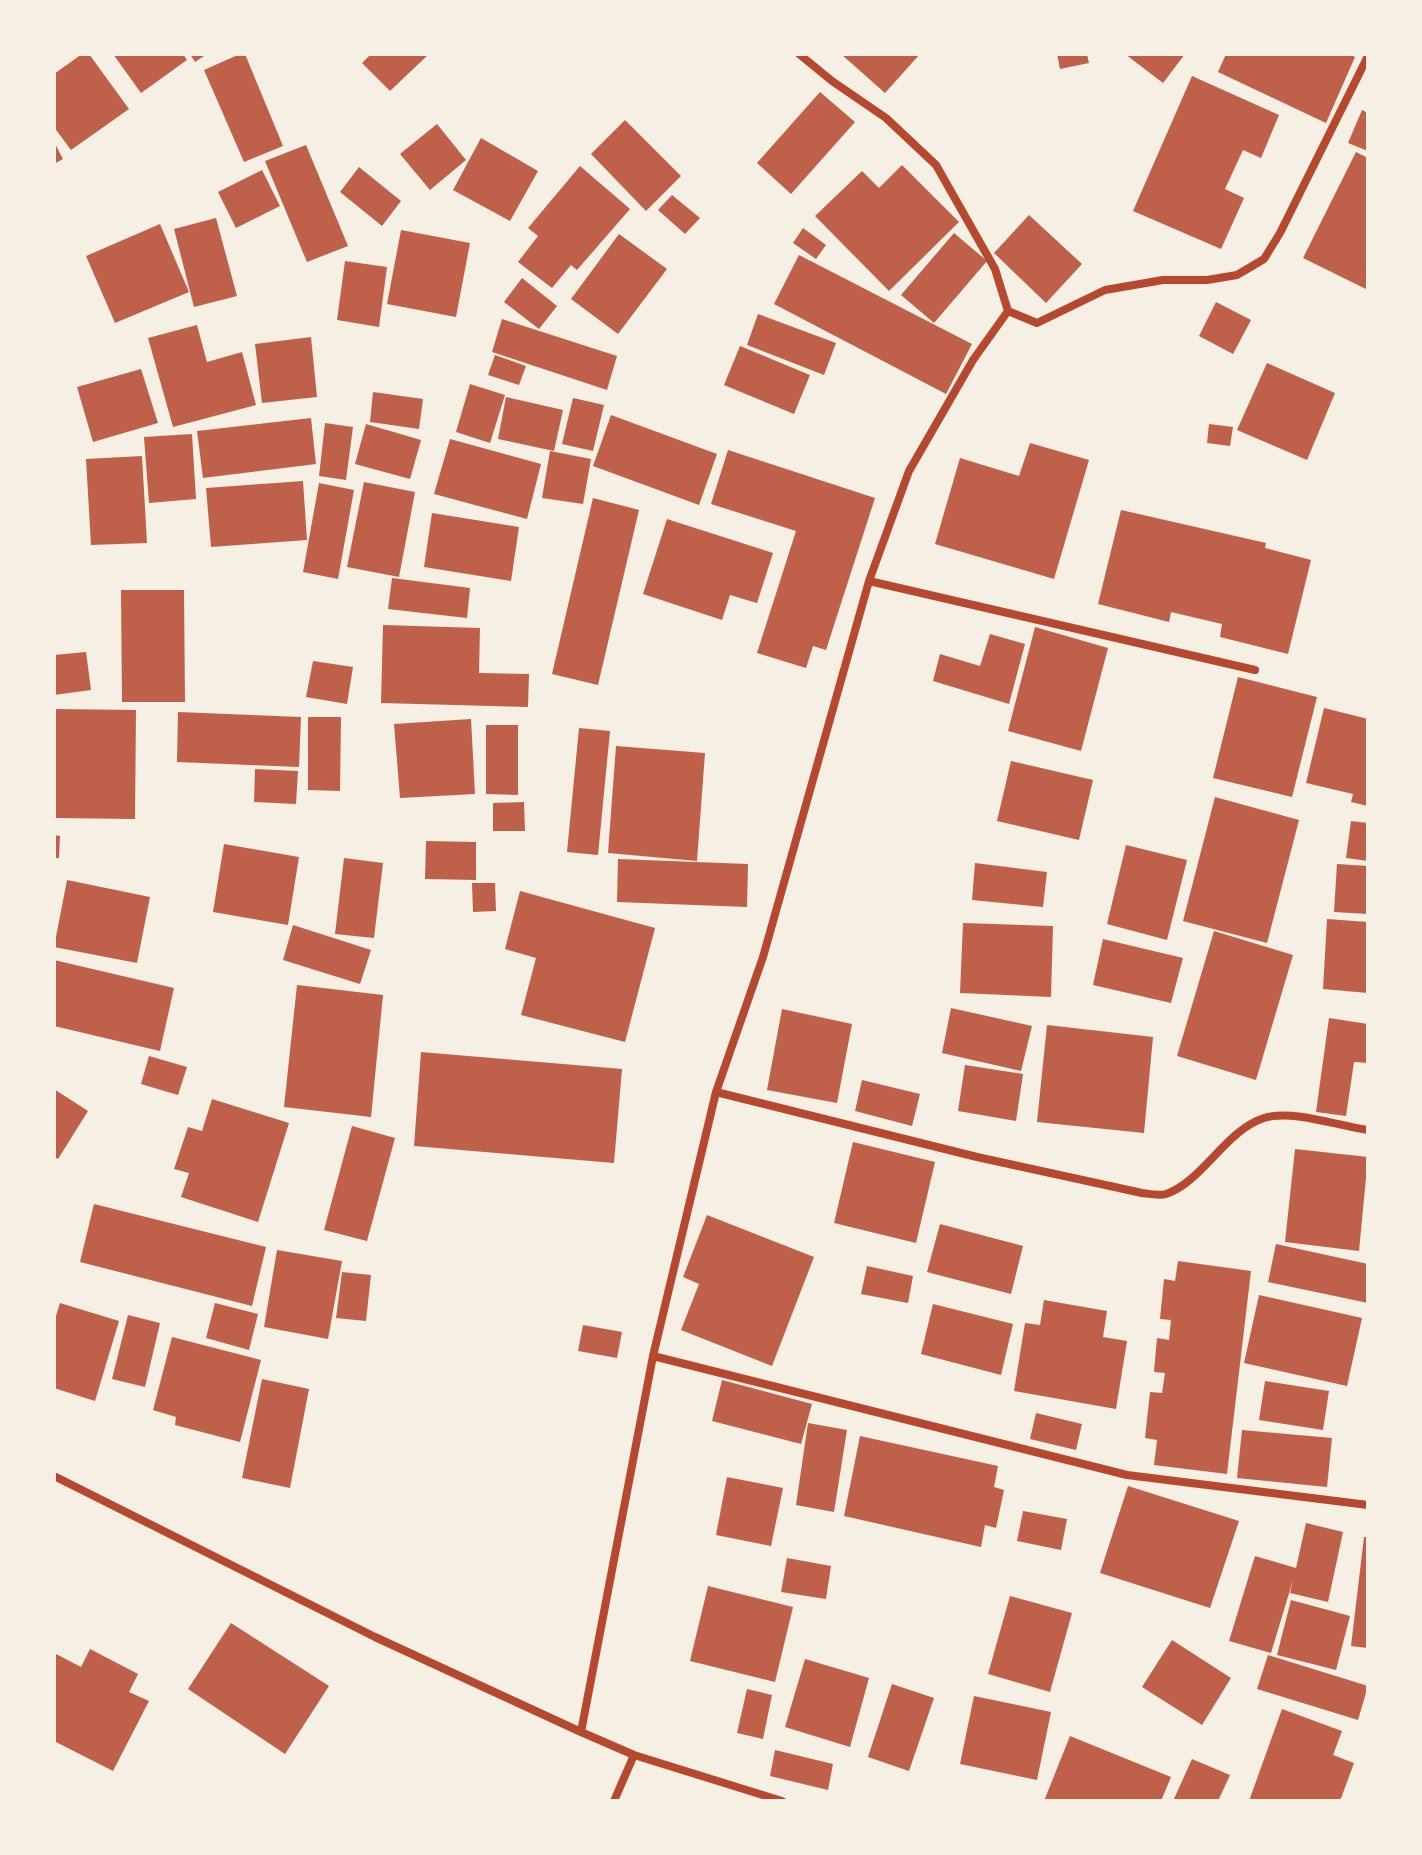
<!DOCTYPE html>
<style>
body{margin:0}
#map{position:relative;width:1422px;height:1855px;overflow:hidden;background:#f6efe4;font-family:Raleway,sans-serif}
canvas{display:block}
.frame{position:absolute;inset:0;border:56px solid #f6efe4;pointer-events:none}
</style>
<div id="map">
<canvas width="1422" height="1855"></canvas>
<div class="frame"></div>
</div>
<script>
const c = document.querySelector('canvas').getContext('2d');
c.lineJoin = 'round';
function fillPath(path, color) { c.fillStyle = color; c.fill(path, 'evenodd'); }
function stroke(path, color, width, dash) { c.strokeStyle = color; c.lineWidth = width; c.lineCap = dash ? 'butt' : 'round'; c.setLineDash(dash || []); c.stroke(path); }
fillPath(new Path2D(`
 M82,54H89L129,109L71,150L54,127V74Z
 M113,54H183L187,60L141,93Z
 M190,54H207L195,62Z
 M240,54H245L283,146L244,162L204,70Z
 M371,54H429L390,91L362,63Z
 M841,54H920L885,93Z
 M1057,54H1087L1089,63L1060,69Z
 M1125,54H1185L1163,83Z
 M1226,54H1349L1355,57L1326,123L1218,72Z
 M1192,76L1279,115L1261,158L1243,150L1225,189L1244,198L1221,249L1133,211Z
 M820,92L855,122L791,194L757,163Z
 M1362,110L1368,113V151L1348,143Z
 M625,120L681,176L646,211L591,154Z
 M437,124L466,160L430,190L400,154Z
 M481,138L538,171L510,221L453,190Z
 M54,142L63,159L54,164Z
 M306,145L348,246L307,262L265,161Z
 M1356,152L1368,158V290L1303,258Z
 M902,165L959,222L889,291L815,216L862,171L879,188Z
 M580,166L630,209L577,270L571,265L552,288L518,262L538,236L528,228Z
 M359,167L401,201L382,226L340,192Z
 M262,170L280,206L236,228L218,192Z
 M672,195L700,218L685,234L658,210Z
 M1029,215L1082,264L1046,303L994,253Z
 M216,218L237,296L194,307L174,229Z
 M160,224L189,292L115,323L86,256Z
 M803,228L826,245L816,259L793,243Z
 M401,230L470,243L456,317L387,304Z
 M954,233L987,261L934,323L901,295Z
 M619,234L667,269L618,334L571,299Z
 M799,255L972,344L946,394L774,304Z
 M345,261L387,267L379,327L337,320Z
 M522,278L557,306L539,329L504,302Z
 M1216,302L1251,320L1233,354L1199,336Z
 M758,314L836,343L824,375L747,345Z
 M502,319L617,356L607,390L492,352Z
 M197,325L207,362L242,352L256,405L173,427L148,338Z
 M311,337L317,397L262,403L255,344Z
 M740,346L810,375L794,414L724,385Z
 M495,355L526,366L519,385L488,375Z
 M1267,363L1335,393L1307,460L1237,430Z
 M141,369L158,423L93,442L77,387Z
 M470,384L505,395L490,443L456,432Z
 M373,392L423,399L419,429L370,422Z
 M506,397L563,410L554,451L498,439Z
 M573,398L604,405L593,451L562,444Z
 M611,415L717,454L699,505L593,466Z
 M311,418L316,464L203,478L197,431Z
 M325,423L353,427L346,480L319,476Z
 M366,424L421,440L410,479L355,464Z
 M1209,424L1233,427L1230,446L1207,443Z
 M192,434L196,499L149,503L144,437Z
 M450,439L541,464L527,519L434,494Z
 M1030,443L1089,460L1054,579L935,544L960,458L1019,476Z
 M728,450L875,498L826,650L813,646L806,668L757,653L796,531L711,504Z
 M550,451L591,459L583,504L542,498Z
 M142,456L147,543L91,545L86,459Z
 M303,481L307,540L211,547L206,488Z
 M364,482L415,492L399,577L347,567Z
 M319,483L354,490L338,579L303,572Z
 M593,498L639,510L598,685L552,674Z
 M1121,510L1266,543L1265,548L1311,560L1288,654L1220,637L1222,624L1171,612L1169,622L1098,604Z
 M432,513L519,527L511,581L424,567Z
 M667,519L773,553L757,603L730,595L722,620L643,594Z
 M392,578L470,588L467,618L388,609Z
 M121,590H184L185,702H122Z
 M383,625L480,628L479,673L529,674L528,707L381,703Z
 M1035,627L1108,648L1081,751L1008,731Z
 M990,634L1025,644L1009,704L933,681L940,654L980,666Z
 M86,652L91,690L54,695V655Z
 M313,661L353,667L347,704L306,697Z
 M1238,677L1317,697L1292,797L1213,778Z
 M1324,708L1368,719V806L1351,802L1353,794L1306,783Z
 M54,709L136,710L135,819L54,818Z
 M178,712L301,717L299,767L177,762Z
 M308,717H341L340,791L308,790Z
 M471,719L475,794L400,798L394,724Z
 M486,725H518V795L486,794Z
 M579,728L610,731L598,855L567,852Z
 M616,746L705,753L697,861L608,853Z
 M1011,761L1093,780L1079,840L997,821Z
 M255,769L298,771L296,804L254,802Z
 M1215,797L1299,820L1267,943L1183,921Z
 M524,802L525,831H493V803Z
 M1351,821L1368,823V861L1346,858Z
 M54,835L60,836L59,858H54Z
 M426,841L476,842V880L425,879Z
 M224,844L299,857L288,925L213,912Z
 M1126,845L1187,860L1167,940L1107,924Z
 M344,858L383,863L374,938L335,934Z
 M618,859L748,864L747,907L617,902Z
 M975,863L1047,872L1043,907L972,900Z
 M1337,864L1368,866V914L1334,912Z
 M67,880L150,897L137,963L54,947Z
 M472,883H495L496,911L473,912Z
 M520,891L655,928L625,1042L521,1015L536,958L505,949Z
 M1327,919L1368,922V993L1323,989Z
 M963,923L1053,926L1051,997L960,993Z
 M293,925L371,950L360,984L283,960Z
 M1214,931L1293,955L1256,1080L1177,1056Z
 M1103,939L1183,958L1171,1003L1093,985Z
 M54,960L174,988L160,1051L54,1026Z
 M297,985L383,995L371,1117L284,1107Z
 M951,1008L1032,1026L1021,1071L942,1053Z
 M782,1009L852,1024L837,1103L767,1090Z
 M1329,1018L1368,1024V1063L1354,1062L1346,1116L1316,1112Z
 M1047,1025L1153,1037L1144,1133L1037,1122Z
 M421,1052L622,1069L614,1163L414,1146Z
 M149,1056L187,1067L178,1095L141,1084Z
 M965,1065L1023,1074L1016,1121L958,1111Z
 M862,1080L920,1094L912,1126L855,1111Z
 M54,1089L88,1111L58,1159L54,1157Z
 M212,1099L289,1123L258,1222L181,1197L189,1173L174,1169L188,1127L202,1131Z
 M352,1126L395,1138L367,1241L324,1230Z
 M853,1142L935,1162L916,1243L834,1223Z
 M1295,1149L1368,1157L1359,1251L1285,1242Z
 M94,1204L266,1247L252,1306L80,1262Z
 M707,1215L814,1257L772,1366L681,1330L699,1284L683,1277Z
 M940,1224L1023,1246L1011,1294L927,1272Z
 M1276,1244L1368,1264V1303L1268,1282Z
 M277,1250L342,1261L328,1339L264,1327Z
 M1178,1261L1251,1271L1227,1474L1154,1465L1157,1440L1145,1438L1150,1392L1162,1393L1165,1373L1154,1372L1157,1338L1169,1340L1171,1320L1160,1319L1164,1279L1175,1281Z
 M867,1266L913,1276L908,1303L861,1294Z
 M342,1272L371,1275L366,1321L336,1318Z
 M1259,1295L1362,1318L1347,1386L1244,1363Z
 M1044,1300L1107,1311L1103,1337L1127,1341L1116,1409L1014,1391L1025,1323L1040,1325Z
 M60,1303L119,1321L95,1401L54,1388V1322Z
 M215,1303L258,1314L249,1350L206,1338Z
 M933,1304L1013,1324L1001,1375L921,1354Z
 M128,1315L160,1323L145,1387L112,1379Z
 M583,1325L622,1332L617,1358L578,1351Z
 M172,1337L261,1360L240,1442L175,1425L176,1417L153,1410Z
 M262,1379L309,1389L290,1488L242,1478Z
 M722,1380L812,1404L801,1444L712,1421Z
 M1265,1381L1329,1391L1323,1430L1259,1420Z
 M1036,1413L1082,1424L1076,1450L1030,1439Z
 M808,1423L847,1430L834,1512L796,1505Z
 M1242,1430L1332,1438L1327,1487L1237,1478Z
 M860,1436L998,1466L994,1487L1004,1490L996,1528L985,1525L981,1547L844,1516Z
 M727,1477L783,1488L771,1546L716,1535Z
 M1128,1486L1239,1521L1210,1608L1100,1573Z
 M1023,1511L1067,1519L1061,1550L1017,1541Z
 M1306,1523L1343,1532L1328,1602L1290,1593L1293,1580L1271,1653L1229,1641L1255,1556L1296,1568Z
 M1364,1537H1368V1648L1351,1646Z
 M787,1558L831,1566L826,1599L781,1592Z
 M708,1586L793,1607L775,1682L690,1661Z
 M1010,1596L1072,1613L1050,1692L988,1674Z
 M1291,1600L1350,1616L1336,1670L1277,1655Z
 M231,1623L329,1686L285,1754L188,1689Z
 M1172,1640L1231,1678L1202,1725L1142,1687Z
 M90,1649L138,1674L129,1692L149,1701L113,1771L54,1741V1653L81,1667Z
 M1268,1655L1368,1686L1358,1720L1257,1689Z
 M805,1659L869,1678L850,1747L785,1727Z
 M892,1684L934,1698L909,1771L868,1757Z
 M747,1689L772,1695L763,1739L737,1733Z
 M974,1696L1051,1712L1037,1780L960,1764Z
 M1282,1709L1342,1731L1333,1755L1354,1763L1340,1801H1249Z
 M1070,1736L1171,1777L1161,1801H1044Z
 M775,1750L833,1764L828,1790L770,1776Z
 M1192,1759L1230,1775L1218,1801H1173Z`), '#bf614a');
stroke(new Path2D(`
 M799,54L832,81L886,118L936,165L995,269L1008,311
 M869,581L1255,670
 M716,1092L977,1157L1142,1193C1150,1194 1159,1196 1166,1194C1202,1182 1226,1130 1264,1118C1292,1109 1338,1126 1368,1130
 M653,1356L1127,1475L1368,1505
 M54,1476L375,1637L581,1732L634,1755L782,1801
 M581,1732L653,1356L716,1092L763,957L869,581L909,471L973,360L1008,311L1037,323L1105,290L1163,280H1207L1237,275L1264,259L1280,233L1368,56
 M614,1801L634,1755`), '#b5482f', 8);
</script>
